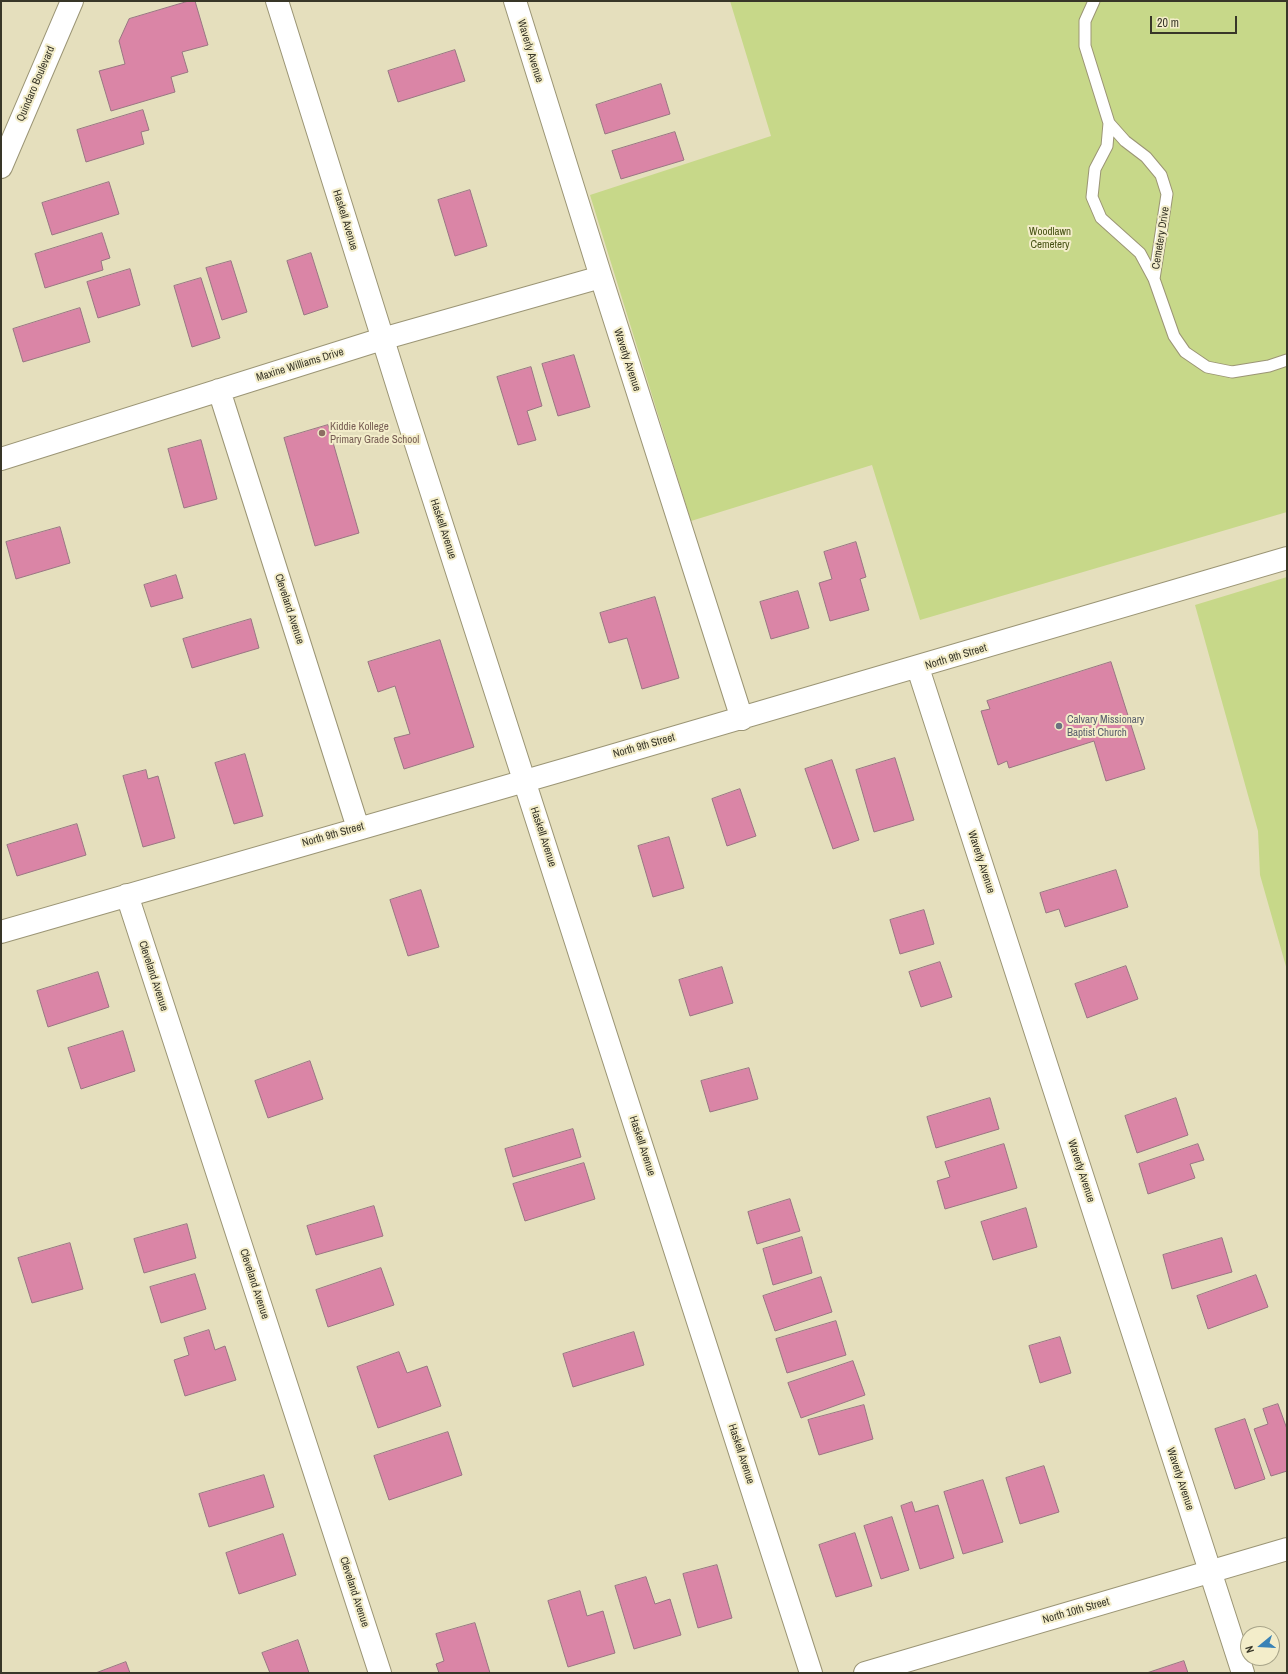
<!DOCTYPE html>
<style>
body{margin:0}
#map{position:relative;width:1288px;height:1674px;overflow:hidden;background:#e5dfbd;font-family:"Archivo Narrow",sans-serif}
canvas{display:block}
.frame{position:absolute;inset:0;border:2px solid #383628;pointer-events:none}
.north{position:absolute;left:1240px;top:1626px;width:40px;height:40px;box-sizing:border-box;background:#f3edca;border:1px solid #a8a489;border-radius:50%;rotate:252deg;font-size:11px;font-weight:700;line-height:16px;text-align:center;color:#383628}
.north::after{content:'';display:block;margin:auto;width:14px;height:18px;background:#3982b6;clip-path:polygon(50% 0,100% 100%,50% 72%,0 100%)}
.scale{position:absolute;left:1150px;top:16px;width:87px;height:18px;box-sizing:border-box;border:2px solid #383628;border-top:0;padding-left:5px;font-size:12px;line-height:14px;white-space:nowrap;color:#383628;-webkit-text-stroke:3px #f3edca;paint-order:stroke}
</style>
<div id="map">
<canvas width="1288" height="1674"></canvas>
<div class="frame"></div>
<div class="north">N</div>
<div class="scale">20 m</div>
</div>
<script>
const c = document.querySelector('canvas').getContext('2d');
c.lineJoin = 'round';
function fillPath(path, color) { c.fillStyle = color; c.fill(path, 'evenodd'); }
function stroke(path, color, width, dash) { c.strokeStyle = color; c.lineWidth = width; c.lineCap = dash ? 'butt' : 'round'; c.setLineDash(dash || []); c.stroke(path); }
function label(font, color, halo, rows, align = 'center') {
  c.font = font + ' "Archivo Narrow",sans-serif'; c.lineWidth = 4; c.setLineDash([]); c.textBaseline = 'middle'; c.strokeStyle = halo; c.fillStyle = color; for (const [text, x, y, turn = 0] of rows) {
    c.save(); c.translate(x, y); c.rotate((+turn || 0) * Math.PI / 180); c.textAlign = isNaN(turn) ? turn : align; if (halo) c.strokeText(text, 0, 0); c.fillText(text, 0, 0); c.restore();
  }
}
fillPath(new Path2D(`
 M730,1H1287V512L920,620L872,465L691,521L590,195L771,136Z
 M1287,577V970L1260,875L1258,831L1195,605Z`), '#c7d889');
const building = new Path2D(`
 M189,1H195L208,45L182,52L188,72L171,77L175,92L111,111L99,71L125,64L119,41L129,19Z
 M455,50L465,81L398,102L388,71Z
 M661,84L670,114L605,134L596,105Z
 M143,110L149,130L141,132L144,144L86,162L77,130Z
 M675,132L684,160L621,179L612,151Z
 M109,182L119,214L52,235L42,203Z
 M470,190L487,246L455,256L438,200Z
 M102,233L110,258L101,261L103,270L45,288L35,254Z
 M311,253L328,307L304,315L287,261Z
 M231,261L247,312L222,320L206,268Z
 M130,269L140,305L98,318L87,282Z
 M201,278L220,338L192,347L174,286Z
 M80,308L90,342L23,362L13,329Z
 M574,355L590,407L558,416L542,364Z
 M531,367L542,406L527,411L536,440L518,445L497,377Z
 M328,425L359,533L315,546L284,438Z
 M201,440L217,499L184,508L168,449Z
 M60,527L70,563L16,579L6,542Z
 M856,542L866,577L860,579L869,610L830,621L819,583L832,579L824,552Z
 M176,575L183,598L151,607L144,585Z
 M798,591L809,628L771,639L760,602Z
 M655,597L679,678L642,689L627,638L609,643L600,613Z
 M251,619L259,648L192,668L183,639Z
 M440,640L474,747L404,769L394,738L410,734L395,686L378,692L368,662Z
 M1111,662L1145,769L1106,781L1094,741L1009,768L1007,761L998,765L981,711L990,709L987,701Z
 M245,754L263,816L234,824L215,763Z
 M895,758L914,820L874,832L856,770Z
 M832,760L859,840L833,849L805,769Z
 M146,770L148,779L158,776L175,838L143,847L123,776Z
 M740,789L756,836L727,846L712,799Z
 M77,824L86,855L17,876L7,845Z
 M669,837L684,888L653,897L638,846Z
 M1116,870L1128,907L1065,927L1059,909L1046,913L1040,893Z
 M421,890L439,947L408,956L390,900Z
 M924,910L934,944L900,954L890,920Z
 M940,962L952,997L921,1007L909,972Z
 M1126,966L1138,999L1087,1018L1075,984Z
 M722,967L733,1003L690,1016L679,980Z
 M98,972L109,1007L48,1027L37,991Z
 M123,1031L135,1071L81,1089L68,1048Z
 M310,1061L323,1099L268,1118L255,1081Z
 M749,1068L758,1099L710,1112L701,1081Z
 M990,1098L999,1129L936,1148L927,1117Z
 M1176,1098L1188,1135L1137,1153L1125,1116Z
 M573,1129L581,1157L513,1177L505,1149Z
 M1004,1144L1017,1188L945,1209L937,1181L950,1177L945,1162Z
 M1198,1144L1204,1160L1190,1164L1195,1178L1148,1194L1139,1164Z
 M584,1163L595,1199L525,1221L513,1184Z
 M790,1199L800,1231L757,1244L748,1212Z
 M374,1206L383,1236L316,1255L307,1226Z
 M1026,1208L1037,1247L993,1260L981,1222Z
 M187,1224L196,1258L144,1273L134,1239Z
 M802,1237L812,1273L773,1285L763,1249Z
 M1222,1238L1232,1272L1172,1289L1163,1255Z
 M70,1243L83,1289L32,1303L18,1258Z
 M381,1268L394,1305L328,1327L316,1290Z
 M195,1274L206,1309L161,1323L150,1287Z
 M1256,1275L1268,1307L1208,1329L1197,1296Z
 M821,1277L832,1312L775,1331L763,1296Z
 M836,1321L846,1355L787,1373L776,1339Z
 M209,1330L215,1350L225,1346L236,1380L185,1396L174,1360L189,1355L184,1338Z
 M634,1332L644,1365L573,1387L563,1354Z
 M1060,1337L1071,1373L1040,1383L1029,1346Z
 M399,1352L407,1373L427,1366L441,1406L378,1428L357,1367Z
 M853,1361L865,1395L801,1418L788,1383Z
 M1278,1404L1287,1429V1471L1271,1476L1254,1429L1268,1424L1263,1409Z
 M864,1405L873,1439L819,1455L808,1420Z
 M1245,1419L1265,1479L1235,1489L1215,1429Z
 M448,1432L462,1475L389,1500L374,1456Z
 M1044,1466L1059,1512L1020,1524L1006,1478Z
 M264,1475L274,1507L209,1527L199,1494Z
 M983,1480L1003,1542L963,1554L944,1492Z
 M912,1502L915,1512L938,1505L954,1558L920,1569L901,1506Z
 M892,1517L909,1570L881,1579L864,1526Z
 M855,1533L872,1586L836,1597L819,1545Z
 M283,1534L296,1575L239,1594L226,1553Z
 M717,1565L732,1618L698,1628L683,1574Z
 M646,1577L655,1604L670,1599L681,1635L634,1649L615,1586Z
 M580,1591L587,1616L603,1611L615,1653L568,1667L548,1601Z
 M475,1623L490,1673H439L436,1664L444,1661L436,1634Z
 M298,1640L309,1673H270L262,1653Z
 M1184,1661L1188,1673H1147Z
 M126,1662L130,1673H96Z`);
fillPath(building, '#da85a6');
stroke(building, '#987682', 1);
const lane = new Path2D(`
 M1094,1L1085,21V46L1109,123L1107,146L1095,169L1092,197L1101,218L1140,253L1154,279L1174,336L1185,352L1207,367L1232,372L1269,366L1287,360
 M1109,123L1125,141L1146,157L1161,175L1167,194L1154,279`);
const street = new Path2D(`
 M277,1L406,413L811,1673
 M515,1L601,277L742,719
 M219,390L358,828
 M1,459L382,339L601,277
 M918,668L1243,1673
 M127,895L380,1673
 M1,932C430,808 859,686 1287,558`);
const secondary = new Path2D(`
 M1,167L72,1
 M865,1673L1287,1549`);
stroke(lane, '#9b9575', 13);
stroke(street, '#9b9575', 24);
stroke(secondary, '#9b9575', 24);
stroke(lane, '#fff', 11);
stroke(street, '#fff', 22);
stroke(secondary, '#fff', 22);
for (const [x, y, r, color] of [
 [322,433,4,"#8d6e63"],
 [1059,726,4,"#6b7280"]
]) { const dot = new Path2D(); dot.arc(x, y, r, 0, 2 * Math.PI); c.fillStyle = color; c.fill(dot); stroke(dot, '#f3edca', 1.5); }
label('11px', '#383628', '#f3edca', [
 ["Waverly Avenue",530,51,73],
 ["Quindaro Boulevard",36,84,-67],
 ["Haskell Avenue",345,220,73],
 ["Cemetery Drive",1161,238,-81],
 ["Waverly Avenue",627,360,72],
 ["Maxine Williams Drive",300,365,-17],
 ["Haskell Avenue",443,529,72],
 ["Cleveland Avenue",289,609,72],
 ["North 9th Street",956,657,-17],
 ["North 9th Street",644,746,-16],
 ["North 9th Street",333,835,-16],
 ["Haskell Avenue",543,837,72],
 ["Waverly Avenue",981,862,72],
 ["Cleveland Avenue",153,976,72],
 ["Haskell Avenue",642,1146,72],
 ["Waverly Avenue",1081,1171,72],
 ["Cleveland Avenue",254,1284,72],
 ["Haskell Avenue",741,1454,72],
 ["Waverly Avenue",1180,1479,72],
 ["Cleveland Avenue",354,1592,72],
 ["North 10th Street",1076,1611,-16]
]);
label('11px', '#495416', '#f3edca', [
 ["Woodlawn",1050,232],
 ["Cemetery",1050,245]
]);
label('11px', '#785e54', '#f3edca', [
 ["Kiddie Kollege",330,427],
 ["Primary Grade School",330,440]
], 'left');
label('11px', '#5b616d', '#f3edca', [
 ["Calvary Missionary",1067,720],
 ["Baptist Church",1067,733]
], 'left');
</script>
